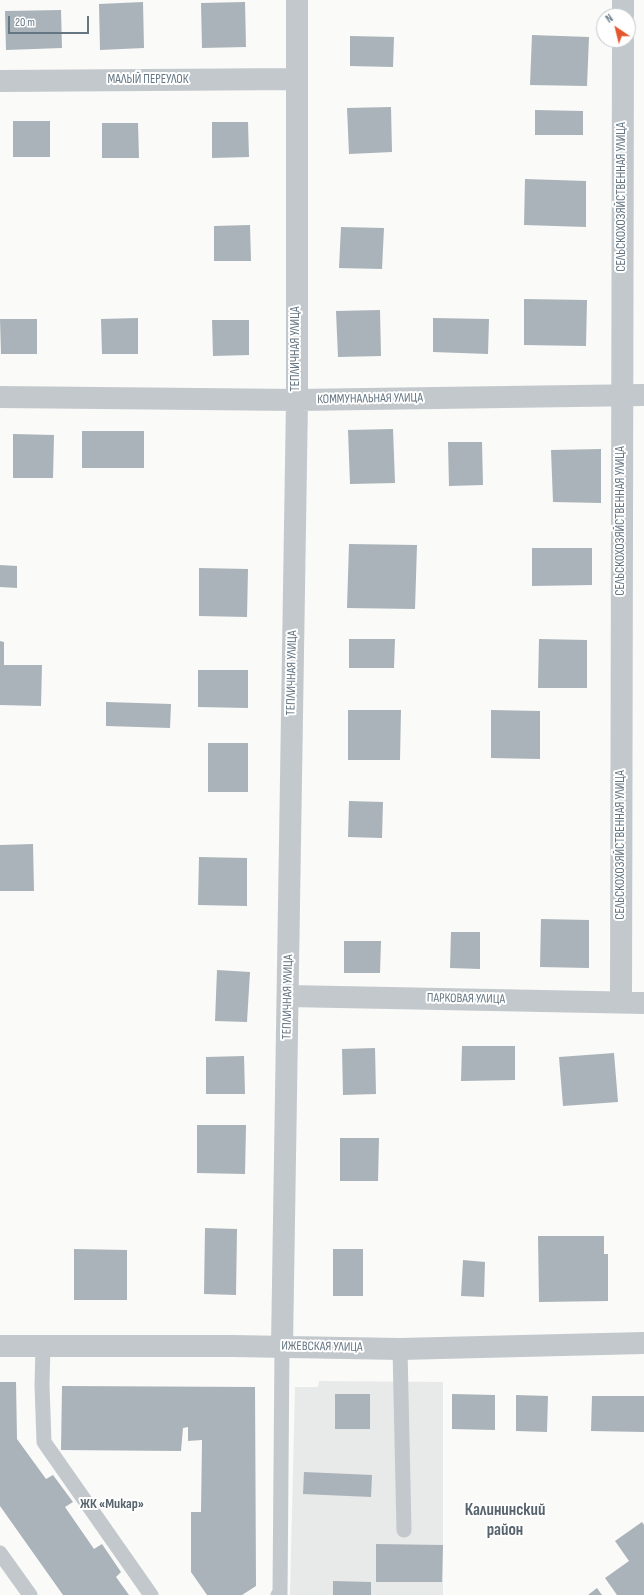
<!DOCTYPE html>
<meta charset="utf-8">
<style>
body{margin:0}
#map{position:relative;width:644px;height:1595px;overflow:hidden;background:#fafaf8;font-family:"Sofia Sans Condensed",sans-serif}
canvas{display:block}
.north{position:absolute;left:596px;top:8px;width:40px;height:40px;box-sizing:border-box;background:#fff;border:1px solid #c1c8cd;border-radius:50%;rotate:325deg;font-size:11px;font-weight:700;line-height:16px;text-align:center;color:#657683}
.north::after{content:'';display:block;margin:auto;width:14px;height:18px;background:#e4572e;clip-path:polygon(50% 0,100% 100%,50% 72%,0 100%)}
.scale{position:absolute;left:8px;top:16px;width:81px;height:18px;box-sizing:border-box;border:2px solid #657683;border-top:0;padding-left:5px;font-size:12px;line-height:14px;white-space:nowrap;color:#657683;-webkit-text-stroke:3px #fff;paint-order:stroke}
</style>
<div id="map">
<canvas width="644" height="1595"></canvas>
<div class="north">N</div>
<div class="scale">20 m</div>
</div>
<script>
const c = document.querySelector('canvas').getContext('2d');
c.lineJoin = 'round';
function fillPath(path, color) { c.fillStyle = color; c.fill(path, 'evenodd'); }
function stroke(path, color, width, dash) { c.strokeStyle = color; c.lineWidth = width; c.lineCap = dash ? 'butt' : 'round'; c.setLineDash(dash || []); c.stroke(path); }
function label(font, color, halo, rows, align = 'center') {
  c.font = font + ' "Sofia Sans Condensed",sans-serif'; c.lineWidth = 4; c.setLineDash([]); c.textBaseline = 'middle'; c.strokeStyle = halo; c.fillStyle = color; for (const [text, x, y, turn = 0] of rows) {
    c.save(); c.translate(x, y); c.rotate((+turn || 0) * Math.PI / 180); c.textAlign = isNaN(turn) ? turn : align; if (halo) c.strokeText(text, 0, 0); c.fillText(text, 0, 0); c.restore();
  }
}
fillPath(new Path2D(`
 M319,1381L443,1382V1595H290L295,1387H318Z`), '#e8e9e9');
fillPath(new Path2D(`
 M143,2L144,48L100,50L99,4Z
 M245,2L246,47L202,48L201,3Z
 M61,10L62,48L6,50L5,11Z
 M532,35L589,37L587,86L530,85Z
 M350,36L394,37L393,67L350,66Z
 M391,107L392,152L349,154L347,108Z
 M535,110L583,111V135H535Z
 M13,121H50V157H13Z
 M212,122H248L249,157L212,158Z
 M102,123H138L139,158H102Z
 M525,179L586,181V227L524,225Z
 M250,225L251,261H214V226Z
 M341,227L384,228L382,269L339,268Z
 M524,299L587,300L586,346L524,345Z
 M380,310L381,356L338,357L336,311Z
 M138,318V354H102L101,319Z
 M433,318L489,319L488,354L433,352Z
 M0,319H37V354H1Z
 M212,320H249V355L213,356Z
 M393,429L395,483L350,484L348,430Z
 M82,431H144V468H82Z
 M13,434L54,435L53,478H13Z
 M448,442H482L483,485L449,486Z
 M601,449V503L553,502L551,450Z
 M349,544L417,545L415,609L347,608Z
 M532,548H592V585L532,586Z
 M0,565L17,566V588L0,587Z
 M199,568L248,569L247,617L199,616Z
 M349,639H395L394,668H349Z
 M539,639L587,640V688H538Z
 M0,641L4,642V665H42L41,706L0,705Z
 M198,670H248V708L198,707Z
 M106,702L171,704L170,728L106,726Z
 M348,710H401L400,760H348Z
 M491,710L540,711V759L491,758Z
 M208,743H248V792H208Z
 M349,801L383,802L382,838L348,837Z
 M33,844L34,891H0V845Z
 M199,857L247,858V906L198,905Z
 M541,919L589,920V968L540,967Z
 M451,932H480V969L450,968Z
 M344,941H381L380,973H344Z
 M217,970L250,972L247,1022L215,1021Z
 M462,1046H515V1080L461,1081Z
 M375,1048L376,1094L343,1095L342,1049Z
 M614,1053L618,1102L563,1106L559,1057Z
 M244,1056L245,1094H206V1057Z
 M197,1125H246L245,1174L197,1173Z
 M340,1138H379L378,1181H340Z
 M205,1228L237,1229L236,1295L204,1294Z
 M538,1236H604V1254H608V1301L539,1302Z
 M74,1249L127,1250V1300H74Z
 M333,1249H363V1296H333Z
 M463,1260L485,1262L484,1297L461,1296Z
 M0,1382H16L17,1439L46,1479L53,1475L73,1502L65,1507L94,1549L102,1544L121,1572L116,1577L129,1595H63L0,1506Z
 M62,1386L255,1387L256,1586L242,1595H207L191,1572V1512H201L202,1440L188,1441V1427L183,1428L181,1451L61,1450Z
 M335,1394H370V1429H335Z
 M452,1394L495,1395V1430L452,1429Z
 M516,1395L548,1396L547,1432L516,1431Z
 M592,1396H644V1432L591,1431Z
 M304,1472L372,1475L371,1497L303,1494Z
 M642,1522L644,1525V1595H617L605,1578L629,1561L615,1541Z
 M376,1544L443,1545L442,1582H376Z
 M333,1581L371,1582V1595H333Z
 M597,1588L602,1595H588Z`), '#aab3b9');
stroke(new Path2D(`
 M43,1346L42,1385L44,1442L151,1595
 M400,1349L404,1530
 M0,1553L30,1595
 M278,1595L280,1594L282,1346`), '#c3c8cc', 15);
stroke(new Path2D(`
 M623,16V0
 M0,81L296,79
 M0,397L297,400L644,395
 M288,996L644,1003
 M621,1002L623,40
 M0,1346H233L400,1349L644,1343
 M282,1346L297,400V0`), '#c3c8cc', 22);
label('13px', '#657683', '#fff', [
 ["МАЛЫЙ ПЕРЕУЛОК",148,80],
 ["СЕЛЬСКОХОЗЯЙСТВЕННАЯ УЛИЦА",622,197,-90],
 ["ТЕПЛИЧНАЯ УЛИЦА",296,349,-90],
 ["КОММУНАЛЬНАЯ УЛИЦА",370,399,-1],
 ["СЕЛЬСКОХОЗЯЙСТВЕННАЯ УЛИЦА",621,521,-90],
 ["ТЕПЛИЧНАЯ УЛИЦА",292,673,-89],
 ["СЕЛЬСКОХОЗЯЙСТВЕННАЯ УЛИЦА",621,845,-90],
 ["ТЕПЛИЧНАЯ УЛИЦА",288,997,-89],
 ["ПАРКОВАЯ УЛИЦА",466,999,1],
 ["ИЖЕВСКАЯ УЛИЦА",322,1347,1]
]);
label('bold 14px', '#57646e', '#fff', [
 ["ЖК «Микар»",112,1504]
]);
label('bold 17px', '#57646e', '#fff', [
 ["Калининский",505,1511],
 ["район",505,1531]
]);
</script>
